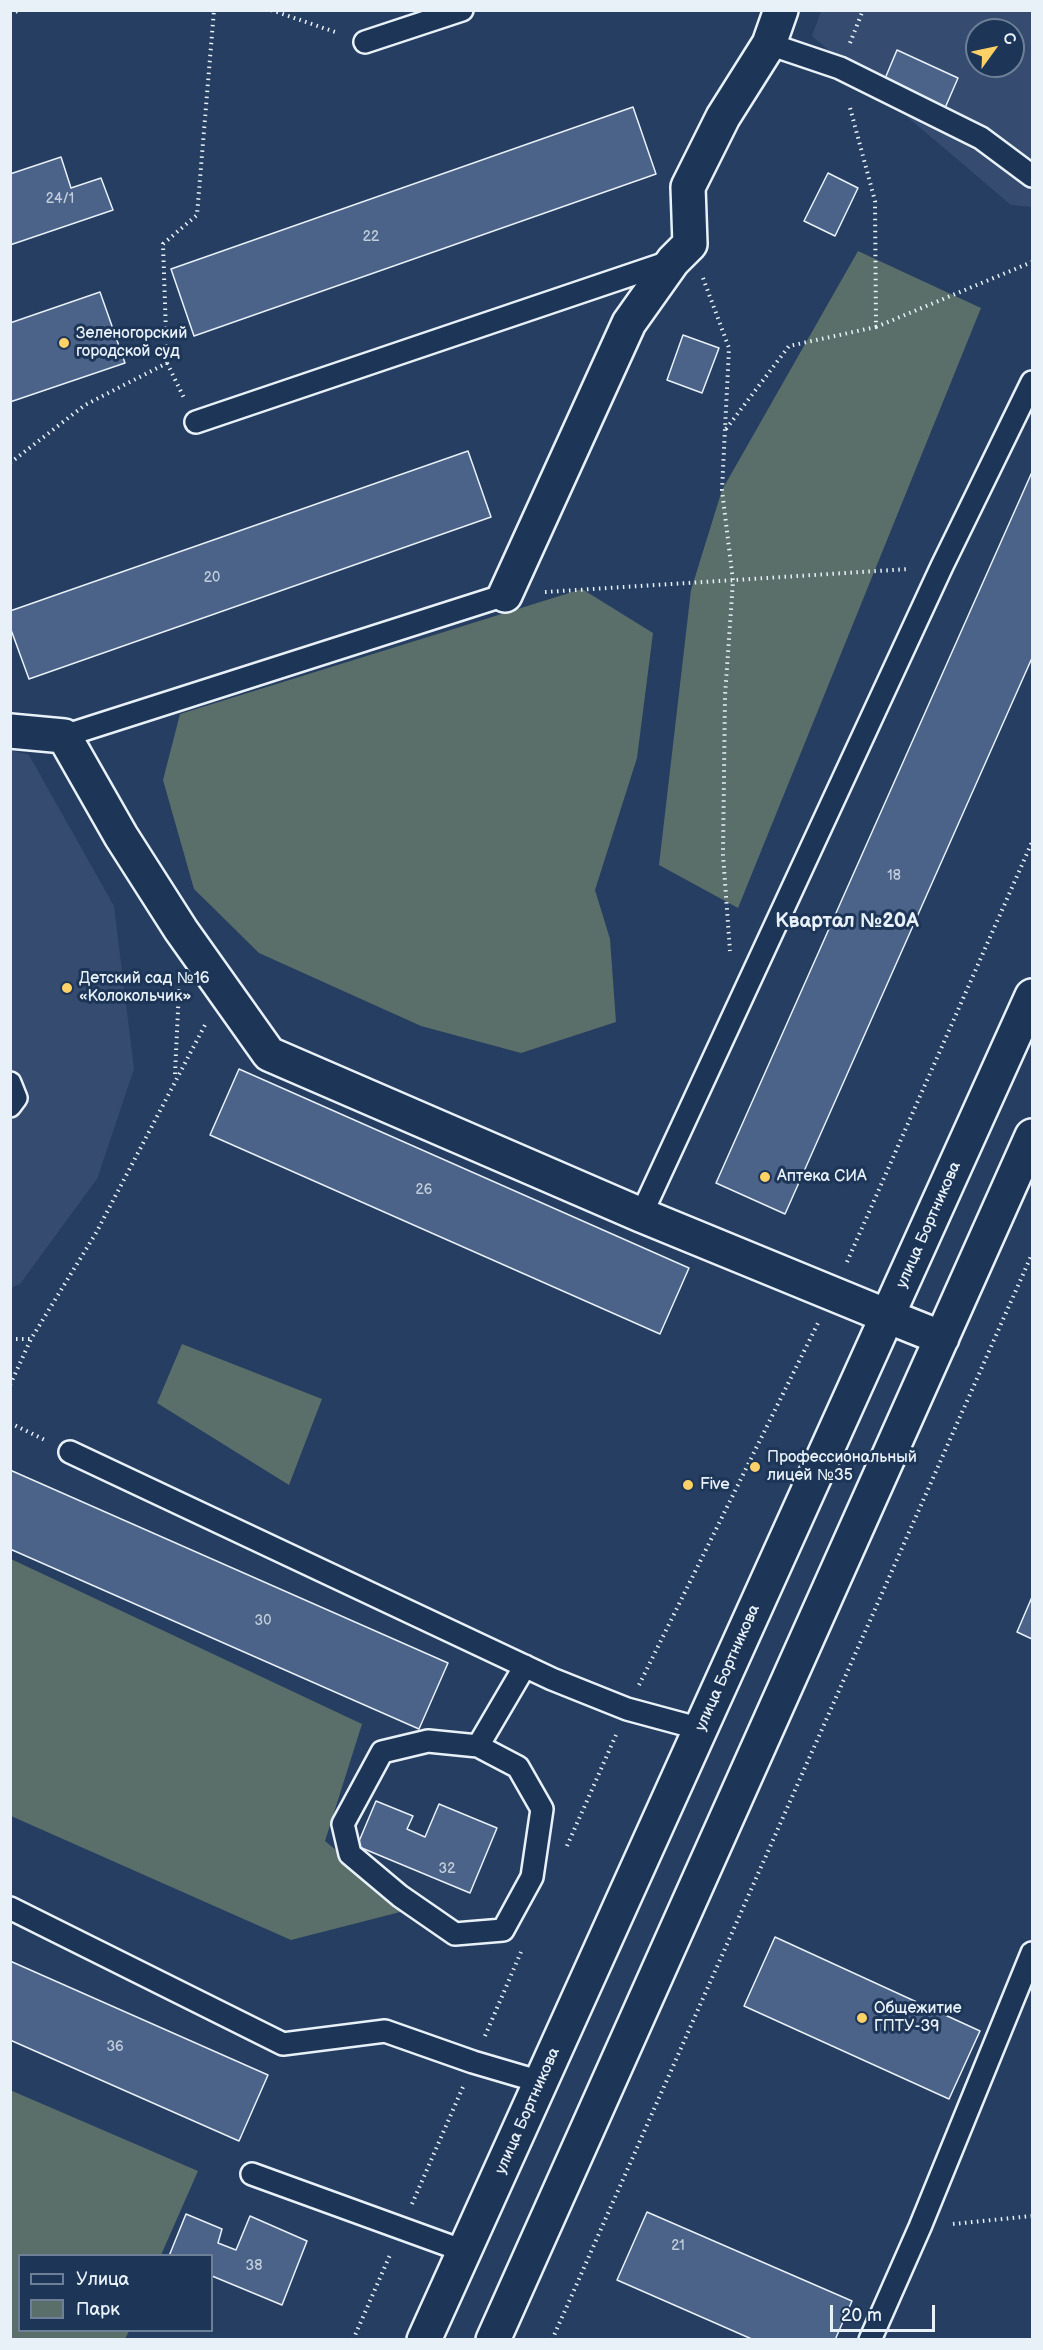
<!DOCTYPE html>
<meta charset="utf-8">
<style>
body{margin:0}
#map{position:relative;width:1043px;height:2350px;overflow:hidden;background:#263e61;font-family:"Balsamiq Sans",sans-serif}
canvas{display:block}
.frame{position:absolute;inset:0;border:12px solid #e8f1f8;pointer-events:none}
.legend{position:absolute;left:18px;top:2254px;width:195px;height:78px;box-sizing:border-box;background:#1d3557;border:2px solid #6e8097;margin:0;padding:8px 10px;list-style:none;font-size:18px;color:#e8f1f8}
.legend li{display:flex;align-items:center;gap:12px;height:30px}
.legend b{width:30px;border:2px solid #6e8097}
.north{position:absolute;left:965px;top:18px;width:60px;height:60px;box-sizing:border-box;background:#1d3557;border:2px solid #6e8097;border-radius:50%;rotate:57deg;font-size:16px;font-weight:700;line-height:24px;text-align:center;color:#e8f1f8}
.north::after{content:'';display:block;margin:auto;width:21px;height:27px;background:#ffd166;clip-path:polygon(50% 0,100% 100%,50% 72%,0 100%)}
.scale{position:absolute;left:830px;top:2305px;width:105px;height:27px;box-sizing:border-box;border:3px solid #e8f1f8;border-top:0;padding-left:8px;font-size:18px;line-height:21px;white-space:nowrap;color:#e8f1f8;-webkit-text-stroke:4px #1d3557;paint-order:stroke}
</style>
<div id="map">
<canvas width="1043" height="2350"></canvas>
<div class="frame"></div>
<ul class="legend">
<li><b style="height:8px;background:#1d3557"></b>Улица</li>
<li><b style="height:16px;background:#5a6e6a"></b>Парк</li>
</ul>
<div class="north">С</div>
<div class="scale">20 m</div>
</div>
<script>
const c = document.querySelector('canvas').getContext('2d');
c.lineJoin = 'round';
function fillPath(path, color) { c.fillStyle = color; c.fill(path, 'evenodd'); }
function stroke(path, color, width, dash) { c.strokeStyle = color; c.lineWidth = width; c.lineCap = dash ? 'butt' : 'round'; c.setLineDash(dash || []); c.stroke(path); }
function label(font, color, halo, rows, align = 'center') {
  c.font = font + ' "Balsamiq Sans",sans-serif'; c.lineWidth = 6; c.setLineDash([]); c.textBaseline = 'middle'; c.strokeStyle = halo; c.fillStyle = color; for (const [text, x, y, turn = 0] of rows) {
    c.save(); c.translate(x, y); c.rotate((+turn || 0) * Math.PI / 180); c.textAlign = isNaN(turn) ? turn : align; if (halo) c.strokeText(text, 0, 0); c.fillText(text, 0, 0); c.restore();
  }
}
fillPath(new Path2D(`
 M821,11H1032V207L1011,205L812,36ZM977,30H1013V66H977Z
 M10,750L29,755L114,906L134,1069L97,1179L20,1284L11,1288Z`), '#354c70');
fillPath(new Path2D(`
 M858,251L981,308L738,908L659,865L691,590L722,490Z
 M582,589L653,633L637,758L595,890L610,939L616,1022L521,1053L421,1026L259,953L194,889L163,780L180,714Z
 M182,1344L322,1399L289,1485L157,1403Z
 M11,1559L362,1724L325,1841L408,1910L291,1940L11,1816Z
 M10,2090L198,2171L161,2255L20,2256V2330L129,2331L125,2339H11Z`), '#5a6e6a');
const building = new Path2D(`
 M897,50L958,78L945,108L884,81Z
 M633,107L656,174L194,336L171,269Z
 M61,157L71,188L101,178L113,210L10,245V174Z
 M828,173L858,188L835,236L804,221Z
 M100,292L125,363L10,402V323Z
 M683,335L719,348L702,393L667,380Z
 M468,451L491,517L29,679L10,627V611Z
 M1032,472V658L785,1214L716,1183Z
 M239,1069L689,1268L660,1334L210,1135Z
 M10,1470L448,1663L419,1729L10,1549Z
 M1032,1597V1639L1017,1632Z
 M376,1801L413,1816L407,1829L425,1837L439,1804L497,1828L470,1893L357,1846Z
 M775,1937L980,2031L949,2099L744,2006Z
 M10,1961L268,2075L239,2141L10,2040Z
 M647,2212L852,2301L835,2340H754L617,2280Z
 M186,2214L222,2229L218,2243L236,2250L250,2216L307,2241L282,2305L212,2276V2256H169Z`);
fillPath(building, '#4c6389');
stroke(building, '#e8f1f8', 1.5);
const service = new Path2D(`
 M365,42L462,10
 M769,44L840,68L981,138L1032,176
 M196,422L672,261
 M64,736L505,595
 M10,1083L16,1098L10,1106
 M641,1215L942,566L1032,382
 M70,1452L552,1679L627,1709L701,1729
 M478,1746L518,1767L542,1809L532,1877L503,1930L455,1934L400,1896L350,1854L343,1824L382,1752L428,1741L478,1746L525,1666
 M10,1908L283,2044L385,2031L473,2062L541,2082
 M252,2174L464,2251
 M870,2340L920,2227L1032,1953`);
const minor = new Path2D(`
 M505,595L629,323L673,261L690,244L688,187L723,117L769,44L781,10
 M10,731L64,736L121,836L181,930L269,1054L641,1215L887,1316`);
const secondary = new Path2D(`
 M887,1316L942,1338
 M424,2340L1032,996
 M493,2340L1032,1136`);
stroke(service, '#e8f1f8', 26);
stroke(minor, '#e8f1f8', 38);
stroke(secondary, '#e8f1f8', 38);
stroke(new Path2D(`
 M271,10L338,33
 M10,14L20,10
 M850,43L863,10
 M703,278L729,348L722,490L733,581L725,696L723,855L730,951
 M876,327L1032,262
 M167,363L184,398
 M726,429L789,346L876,327L875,201L849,104
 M10,463L85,405L167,363L163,244L197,215L214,10
 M545,592L909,569
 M175,1074L179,989
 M847,1262L1032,842
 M10,1339H31
 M10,1385L31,1339L96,1233L206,1023
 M10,1423L45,1440
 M639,1685L818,1323
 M567,1846L616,1735
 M485,2036L521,1952
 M412,2204L463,2087
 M953,2224L1032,2216
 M353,2340L390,2255
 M552,2340L1032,1254`), '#e8f1f8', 4, [1.5, 4.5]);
stroke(service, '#1d3557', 21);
stroke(minor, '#1d3557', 33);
stroke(secondary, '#1d3557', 33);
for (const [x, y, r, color] of [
 [64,343,6,"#ffd166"],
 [67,988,6,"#ffd166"],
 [765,1177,6,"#ffd166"],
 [755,1467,6,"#ffd166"],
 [688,1485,6,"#ffd166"],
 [862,2018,6,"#ffd166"]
]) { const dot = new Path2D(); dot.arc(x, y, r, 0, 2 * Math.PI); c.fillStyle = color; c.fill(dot); stroke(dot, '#1d3557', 2); }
label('14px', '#c1cedc', null, [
 ["24/1",60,199],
 ["22",371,237],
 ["20",212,578],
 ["18",894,876],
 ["26",424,1190],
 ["30",263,1621],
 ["32",447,1869],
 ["36",115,2047],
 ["21",678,2246],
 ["38",254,2266]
]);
label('16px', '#e8f1f8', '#1d3557', [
 ["Зеленогорский",76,334],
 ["городской суд",76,352],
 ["Детский сад №16",79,979],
 ["«Колокольчик»",79,997],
 ["Аптека СИА",777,1177],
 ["Профессиональный",767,1458],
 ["лицей №35",767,1476],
 ["Five",700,1485],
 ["Общежитие",874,2009],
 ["ГПТУ-39",874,2027]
], 'left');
label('16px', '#e8f1f8', '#1d3557', [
 ["улица Бортникова",929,1225,-66],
 ["улица Бортникова",728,1668,-66],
 ["улица Бортникова",528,2111,-66]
]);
label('bold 20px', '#e8f1f8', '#1d3557', [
 ["Квартал №20А",847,922]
]);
</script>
